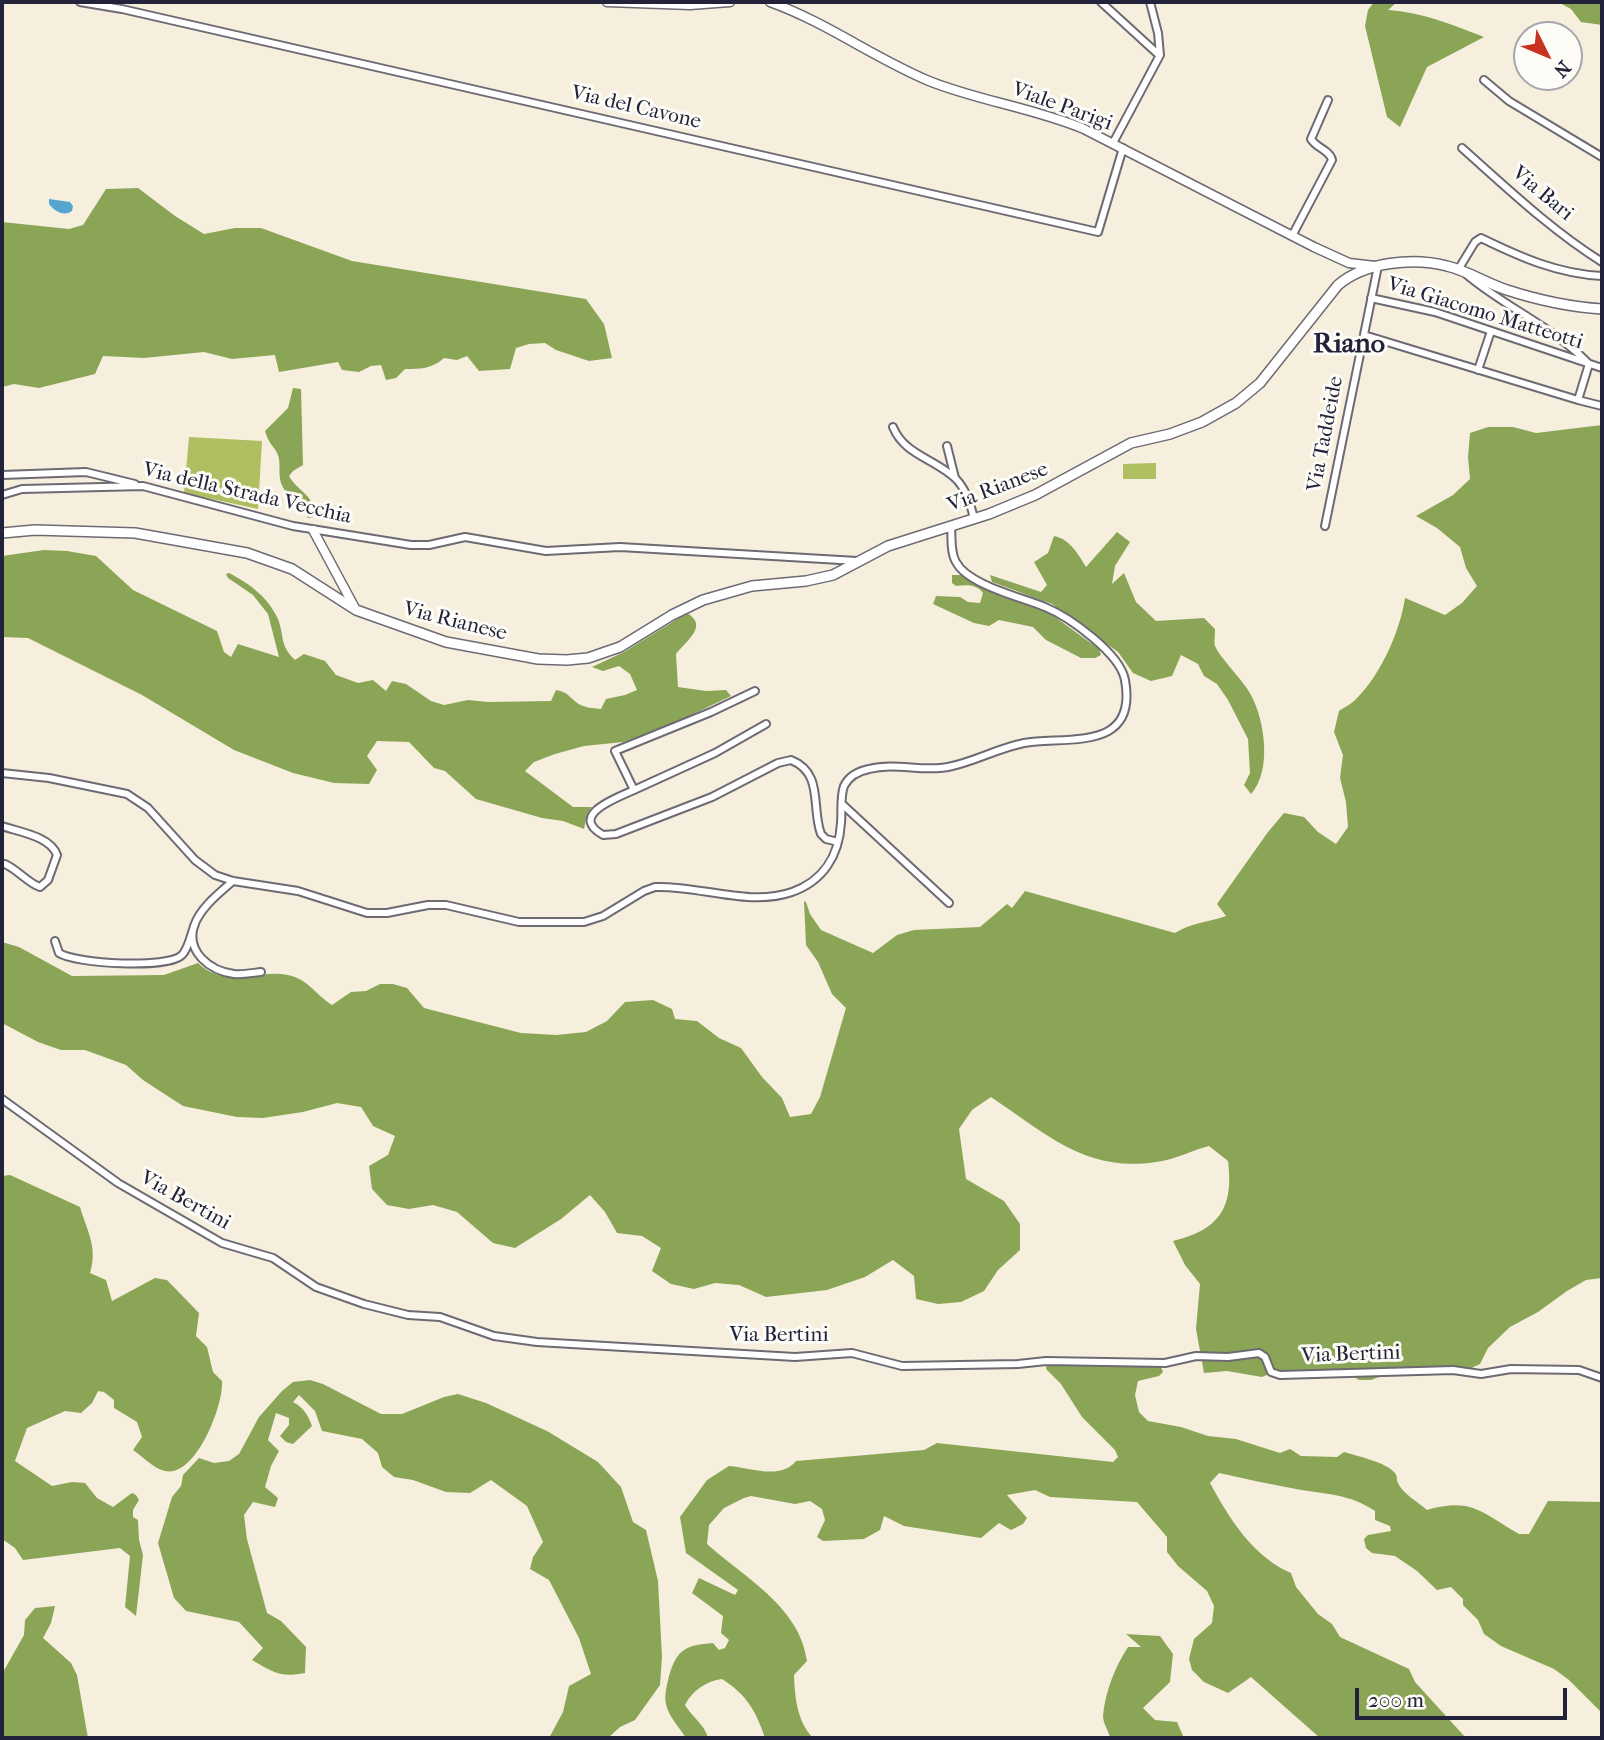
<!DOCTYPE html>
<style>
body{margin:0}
#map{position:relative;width:1604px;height:1740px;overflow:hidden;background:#f7efdd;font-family:"IM FELL French Canon",serif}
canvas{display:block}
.frame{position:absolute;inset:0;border:4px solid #22223b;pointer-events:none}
.north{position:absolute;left:1513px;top:21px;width:70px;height:70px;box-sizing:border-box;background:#fdfcf7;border:2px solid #a5a5ac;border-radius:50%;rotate:133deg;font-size:19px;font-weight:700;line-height:28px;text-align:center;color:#22223b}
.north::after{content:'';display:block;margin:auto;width:24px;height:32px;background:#c8321e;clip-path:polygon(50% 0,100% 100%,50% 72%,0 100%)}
.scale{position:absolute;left:1355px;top:1688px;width:212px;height:32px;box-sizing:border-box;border:4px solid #22223b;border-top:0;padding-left:9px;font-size:21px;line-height:24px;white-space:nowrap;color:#22223b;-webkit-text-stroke:5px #fdfcf7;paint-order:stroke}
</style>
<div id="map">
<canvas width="1604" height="1740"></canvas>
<div class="frame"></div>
<div class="north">N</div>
<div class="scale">200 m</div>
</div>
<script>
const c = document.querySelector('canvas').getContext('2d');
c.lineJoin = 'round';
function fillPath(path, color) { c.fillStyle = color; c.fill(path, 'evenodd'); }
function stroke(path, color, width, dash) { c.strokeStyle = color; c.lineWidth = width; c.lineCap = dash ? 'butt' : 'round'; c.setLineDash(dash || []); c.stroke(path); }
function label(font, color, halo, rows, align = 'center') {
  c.font = font + ' "IM FELL French Canon",serif'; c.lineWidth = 6; c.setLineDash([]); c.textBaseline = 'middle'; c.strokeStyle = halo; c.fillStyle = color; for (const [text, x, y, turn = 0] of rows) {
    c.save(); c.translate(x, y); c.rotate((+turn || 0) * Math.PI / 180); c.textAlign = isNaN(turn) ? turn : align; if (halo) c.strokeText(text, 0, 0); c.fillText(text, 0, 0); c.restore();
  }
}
fillPath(new Path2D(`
 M189,437L262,441L258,509L184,493Z
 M1156,463V479H1123V464Z`), '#afbe61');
fillPath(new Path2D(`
 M1374,2H1397L1388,10C1422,12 1453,25 1484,37L1427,67L1400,127L1387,117L1365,26L1368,10Z
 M1558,2H1602V25L1581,22L1571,9Z
 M138,188L175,216L204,234L235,228H261L352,261L586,299L604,324L612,358L589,361L556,350L545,343L529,344L516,348L510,369L479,371L467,356L457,360L444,358C432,369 420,369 405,369L396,378L386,380L381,365L371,366L359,372L342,370L338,362L279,372L275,355L232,359L204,352L144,358L103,356L95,374L39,388L14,384L2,387V222L69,229L83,225L106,189Z
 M293,388L301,389L303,465L293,471L289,476C297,491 318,497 313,517L308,518C300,507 285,495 281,483C278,474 281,464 278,455C275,447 269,445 265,431L288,408Z
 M1602,425V1278L1586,1280L1567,1291L1538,1312L1510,1327L1488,1348L1480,1364L1458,1374L1442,1375L1413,1368L1398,1370L1371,1380H1359L1344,1371L1274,1372L1262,1377L1227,1371L1204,1373L1196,1329L1200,1284L1185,1265L1173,1241C1219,1230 1234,1208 1228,1161L1209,1146C1193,1150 1178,1158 1162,1161C1088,1175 1048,1135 991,1097L972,1110L959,1129L966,1179L1004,1201L1020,1224V1250L998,1270L984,1291L961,1302L938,1304L916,1299L914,1276L893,1260L865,1277L827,1290L766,1297L739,1285L715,1283L694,1289L671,1284L652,1271L661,1248L642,1236L617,1233L605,1212L590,1195L561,1219L515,1248L493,1243L457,1212L433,1205L409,1209L387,1205L372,1189L369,1166L388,1155L395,1136L373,1126L361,1107L337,1103L303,1112L263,1118L237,1117L183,1106L143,1080L126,1065L85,1050H61L38,1042L2,1023V942L19,947L72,976L164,975L198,963C225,989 256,969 288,975C308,979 316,995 332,1005L351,992L366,991L380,984H393L407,988L424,1008L521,1033L556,1035L586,1032L607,1021L625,1002L653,1000L672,1009L675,1019L697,1021L719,1038L741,1048L762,1077L782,1098L790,1117L811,1114L820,1097L846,1008L832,994L818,962L806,945L804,901L806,902L810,914L821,930L873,953L897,935L914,930L980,927L1007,904L1012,908L1025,891L1175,933C1192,922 1207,923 1226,916L1217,904L1268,832L1284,813L1304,817L1318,832L1336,844L1348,827L1346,802L1340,778L1343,755L1334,732L1339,711C1345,707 1353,703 1357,698C1381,674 1400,631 1405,598L1445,615L1462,603L1477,586L1466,568L1460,547L1437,528L1416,516L1453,495L1470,479L1468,457L1470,433L1488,427H1513L1536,433Z
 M1117,532L1130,542L1115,566L1112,584L1124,573L1136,602L1156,621L1204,618L1215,629C1215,634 1214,642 1215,646C1220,658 1244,681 1251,695C1265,721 1272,771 1251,794L1244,785L1250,773L1248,739L1228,700L1217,684L1204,676L1198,664L1181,655L1172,676L1151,681L1133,673L1118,652L1052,604L992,582L990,575L1041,592L1047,585L1034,562L1048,553L1054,536C1070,539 1078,554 1086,567Z
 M44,550L67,551L96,556L133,590L217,631L224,652L231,657L238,644L279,657L268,614L253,595L228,578L226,574L229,573C250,584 268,597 278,619C285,638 279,644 295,660L304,654L325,661L336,675L358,683L373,680L386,691L392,681L406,684L431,701L444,705L468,700L488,702L551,701L556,690C569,693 567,695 576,702C583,708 593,708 601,709L606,699L625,695L637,690L630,674L619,666L603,671L592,667L624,652L687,613C709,626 686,641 676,654L678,687L706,691L726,690L731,696L668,726L623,742L584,746L555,754L534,762L525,771L573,807H592L587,814L584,829L563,821L542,818L476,799L445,771L434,768L409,742L377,741L367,756L377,770L369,784L334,783L293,773L234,750L142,695L28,638L2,637V556Z
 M952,575H962L997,593L1048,612L1099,649L1101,655L1095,658H1081L1046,640L1033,627L999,620L989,626L974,623L933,604L936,596L960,597L968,602L980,603L983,593C976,584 966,585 956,586L952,583Z
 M10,1175L80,1207C87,1231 98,1247 90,1273L106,1280L112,1301L155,1278L167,1280L199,1313L196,1336L207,1347L213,1372L222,1381C224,1404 196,1478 165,1471C154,1469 142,1456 133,1450L142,1437L137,1422L114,1408V1400L104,1392L98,1391L92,1403L81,1413L65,1411L27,1428L15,1461L52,1486L72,1482L85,1483L97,1498L113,1507L132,1493L136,1495L139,1500L133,1510V1517L138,1520L139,1540L143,1555L136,1616L125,1607L130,1556L120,1548L23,1560L15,1548L2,1539V1176Z
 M1047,1363L1161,1367L1163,1372L1159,1376L1138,1381L1135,1395L1139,1412L1148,1421L1181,1427L1208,1436L1236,1439L1280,1453L1290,1449L1301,1456L1337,1457L1344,1452C1357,1456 1386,1462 1395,1473C1399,1479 1395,1477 1398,1483C1403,1494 1418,1502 1427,1510C1472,1497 1482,1513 1519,1534H1529L1548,1501L1602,1502V1713L1569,1680L1554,1669L1501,1646L1484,1634L1478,1620L1463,1605V1599L1451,1587L1437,1590L1417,1571L1395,1556L1372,1553L1366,1548L1364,1539L1368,1535L1391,1531L1390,1526L1375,1520V1511C1350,1494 1325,1494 1296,1489C1270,1484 1245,1479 1219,1473L1210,1483C1229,1518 1253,1557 1291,1573L1296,1587L1318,1614L1332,1624L1340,1637L1409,1669L1415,1682L1466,1738H1320L1251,1677L1228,1693L1204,1682L1192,1670L1189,1659L1194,1639L1212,1623L1214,1606L1207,1591L1178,1566L1167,1552V1537L1137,1502L1050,1497L1035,1490L1007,1495L1027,1518L1023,1524L1011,1530L999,1523L981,1538L904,1526L884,1516L880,1530L864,1539L823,1541L817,1537L825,1520L822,1509L810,1501L795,1504L751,1496L744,1498L724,1508L709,1525L707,1544C745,1578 800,1607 807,1661L794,1675C795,1698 797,1721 813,1738H765C756,1711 747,1695 722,1679C707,1681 692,1690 685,1705C692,1717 705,1725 708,1738H686C680,1728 668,1716 666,1704C664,1695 667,1685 669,1676C677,1649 686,1645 713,1643L719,1650L725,1648L729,1640L721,1633L723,1616L692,1593L699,1578L735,1595L738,1590L686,1553L680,1517L707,1480L729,1466C751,1468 781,1480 796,1461L924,1450L937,1443L1113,1462L1118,1457L1115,1450L1082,1417L1061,1384L1046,1369Z
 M310,1380L323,1384L381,1414H402L444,1397L458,1394L486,1403L547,1431L598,1462L621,1487L633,1522L646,1530L658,1581L662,1657L660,1685L635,1720L620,1727L608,1738H549L563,1712L569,1686L591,1674L579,1638L549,1580L530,1569L533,1557L543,1542L527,1506L491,1480L470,1493L446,1492L413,1480L394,1477L382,1467L378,1453L362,1439L322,1431L315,1411L299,1395L293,1402C304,1408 308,1415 312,1426L293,1444L286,1442L280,1436L289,1425V1418L276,1413L268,1440L279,1451L271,1466L265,1487L278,1498L275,1507L253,1502L244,1515L247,1539L267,1613L281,1621L306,1647L305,1673C280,1678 273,1672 252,1660L263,1648L239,1622L186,1611L174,1598L158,1543L172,1497L181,1486L183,1475L199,1458L214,1463L229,1461L239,1454L259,1417L282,1391L293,1382Z
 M55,1606L51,1623L43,1638L71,1663L77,1675L88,1738H2V1674L24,1635L25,1620L35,1608Z
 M1126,1634L1160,1636L1173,1654L1170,1682L1143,1708L1155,1720L1177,1722L1184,1738L1110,1737C1108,1730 1103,1723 1103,1716C1105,1692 1115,1667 1128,1647H1141Z`), '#8ba557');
fillPath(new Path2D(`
 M49,199L70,202L73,206L72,211C64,217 54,211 49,204Z`), '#55a5cf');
const minor = new Path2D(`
 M80,2L122,9L1098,232L1123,148
 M1101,2L1159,55
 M1484,80L1509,101L1602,157
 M1113,143L1160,55L1158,33L1150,2
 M1462,148C1507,188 1551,230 1602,262
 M1292,236L1332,160C1330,150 1316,148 1311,139L1328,100
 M1458,270L1475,242L1481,238C1520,257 1558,274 1602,276
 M1467,275C1505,307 1553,327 1588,363
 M1371,298L1435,312L1602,368
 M1364,335L1578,400
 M1589,364L1578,400L1602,406
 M1478,370L1491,331
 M893,427C904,455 936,459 956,479C966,489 971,505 974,519
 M947,446L955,478
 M2,475L86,472L135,484
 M2,495L22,489L143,486L293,526L411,545H429L465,537L546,551L620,547L857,561
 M1325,526L1378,266
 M755,691L711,712L615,751L634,790C619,797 567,815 603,835L616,834L712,797L778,763L791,760C824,773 811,808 821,834L826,839L838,842
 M2,773L49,778L127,794L148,808L195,860L215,875L233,881L298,891L367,913H387L428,905H446L519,922H584L603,916L644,891L655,887C699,885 749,907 792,892C823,881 839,856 841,823C842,812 840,797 844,786C849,776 859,771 869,769C895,762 922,772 948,767C974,762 998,748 1024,743C1068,736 1138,752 1125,680C1120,653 1069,617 1045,607C1021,597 968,585 956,562C950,552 952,537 951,526
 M634,790L715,753L766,724
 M842,804L949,903
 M2,826C19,832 50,836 57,855L48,880L40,887C29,884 18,870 5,864
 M233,881C219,893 200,908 194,926C186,952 210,971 234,974C242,975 252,973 261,972
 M55,941L59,953C76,964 168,969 182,955C189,948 191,933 195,924
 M2,1099L118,1183L222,1243L273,1258L316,1287L364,1304L408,1315L440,1317L494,1336L537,1342L795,1357L852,1353L902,1366L1018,1364L1046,1361L1165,1363L1196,1356L1228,1357L1259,1353L1265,1357L1271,1372L1280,1375L1453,1370L1481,1374L1511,1369L1579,1370L1602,1378`);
const tertiary = new Path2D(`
 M607,2L690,5L730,2
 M770,2C826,22 874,58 929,81C979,101 1034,108 1084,129L1314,247L1349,263L1375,266
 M313,530L356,610`);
const secondary = new Path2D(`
 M2,533L35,530L135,533L247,553L292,569L356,610L446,642L538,659L567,660L588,658L620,647L672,615L703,600L752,586L806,581L833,575L888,546L989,514L1035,495L1131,443L1170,434L1202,422L1236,403L1260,383L1338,285C1365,262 1413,257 1447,266C1468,271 1486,283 1507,290C1538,300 1570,307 1602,309`);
stroke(minor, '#6d6a74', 10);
stroke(tertiary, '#6d6a74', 11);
stroke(secondary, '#6d6a74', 12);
stroke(minor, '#fff', 6);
stroke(tertiary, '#fff', 8);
stroke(secondary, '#fff', 9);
label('21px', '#22223b', '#fdfcf7', [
 ["Viale Parigi",1062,107,20],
 ["Via del Cavone",636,108,13],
 ["Via Bari",1542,194,40],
 ["Via Giacomo Matteotti",1485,314,17],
 ["Via Taddeide",1326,434,-79],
 ["Via Rianese",998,488,-21],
 ["Via della Strada Vecchia",247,494,13],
 ["Via Rianese",455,622,14],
 ["Via Bertini",185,1201,29],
 ["Via Bertini",779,1336],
 ["Via Bertini",1351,1355,-2]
]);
label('bold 28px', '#22223b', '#fdfcf7', [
 ["Riano",1349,345]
]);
</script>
